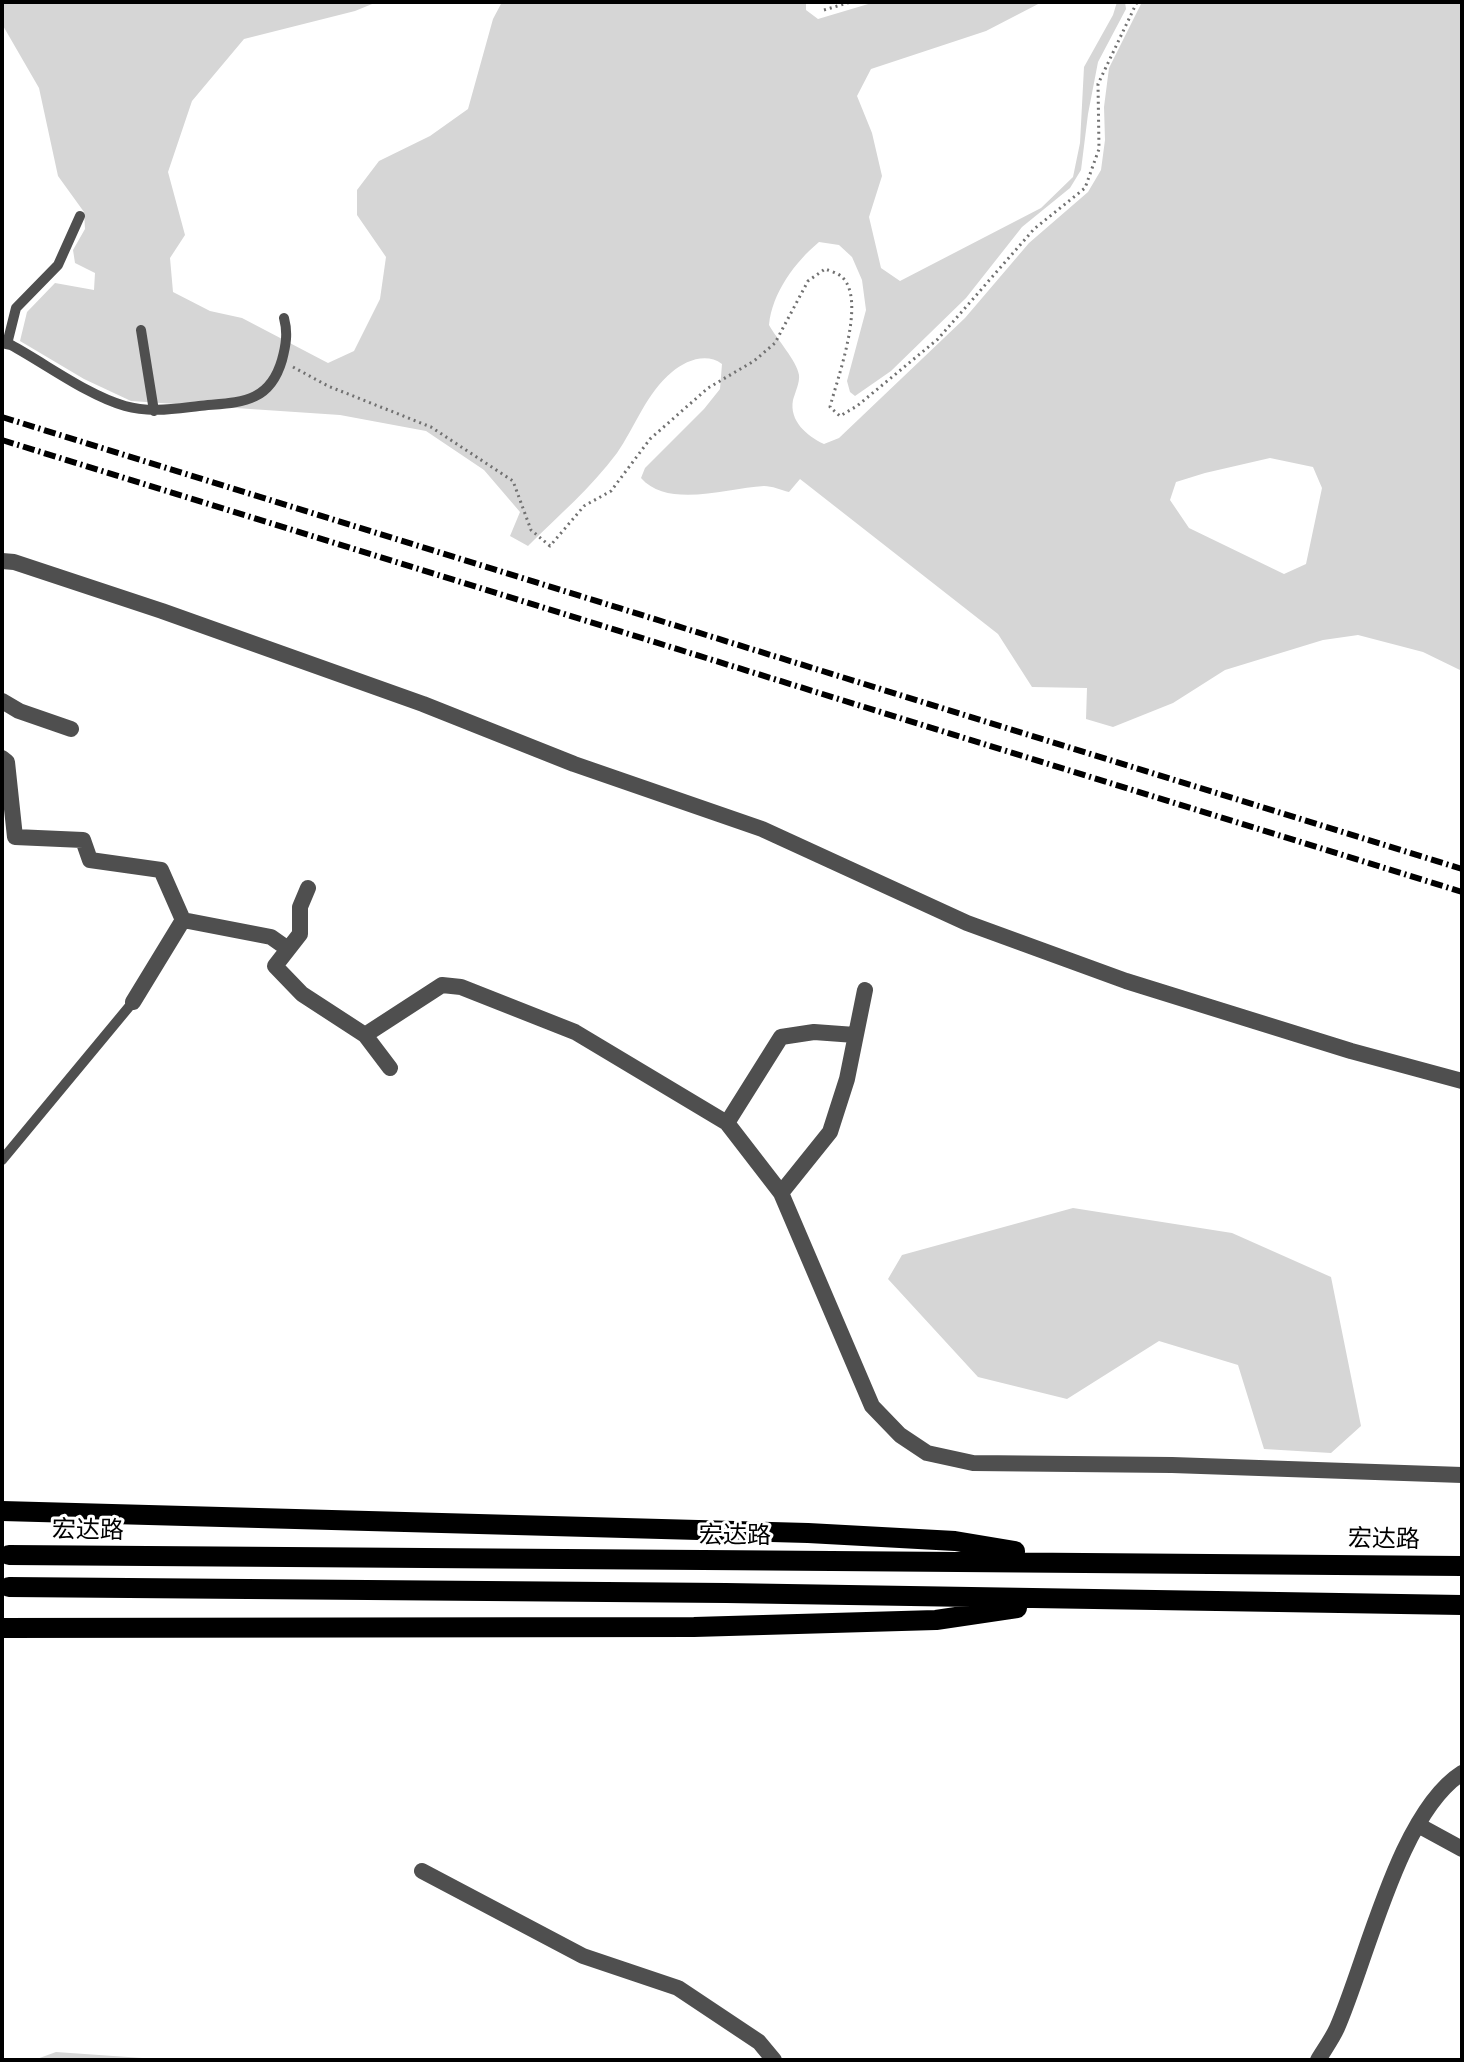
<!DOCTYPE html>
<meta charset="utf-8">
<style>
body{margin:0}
#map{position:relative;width:1464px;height:2062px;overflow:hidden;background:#fff;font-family:"Golos Text",sans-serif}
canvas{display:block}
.frame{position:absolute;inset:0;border:4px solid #000;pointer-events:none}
</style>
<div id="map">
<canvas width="1464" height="2062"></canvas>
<div class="frame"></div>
</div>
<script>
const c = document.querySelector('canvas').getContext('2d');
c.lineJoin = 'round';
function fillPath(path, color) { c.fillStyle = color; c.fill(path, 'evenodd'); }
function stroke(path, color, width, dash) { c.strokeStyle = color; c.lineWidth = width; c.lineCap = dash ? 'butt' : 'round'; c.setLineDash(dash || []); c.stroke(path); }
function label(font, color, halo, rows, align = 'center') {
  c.font = font + ' "Golos Text","Noto Sans SC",sans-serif'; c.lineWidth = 6; c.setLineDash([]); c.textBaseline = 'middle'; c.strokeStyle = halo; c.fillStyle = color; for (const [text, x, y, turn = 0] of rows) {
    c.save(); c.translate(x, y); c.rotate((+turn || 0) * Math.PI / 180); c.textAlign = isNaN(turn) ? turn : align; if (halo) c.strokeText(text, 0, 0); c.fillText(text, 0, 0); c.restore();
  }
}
fillPath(new Path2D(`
 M2,2H377L355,11L244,39L192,101L168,172L185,235L170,258L173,292L210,311L242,318L328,363L354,351L380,299L386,257L357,215V190L379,161L430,136L468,109L493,19L502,2H806V10L818,19L875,2H1042L986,31L871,69L857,96L872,133L882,176L869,217L881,268L900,281L1041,208L1073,177L1080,143L1084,67L1113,15L1117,2H1125L1126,9L1098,62L1088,114L1081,170L1070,188L1022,227L966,298L891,371L855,396L850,392L847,381L866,310L862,280L852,257L839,245L819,242C795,262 772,293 769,325C776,338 797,361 799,375C800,382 795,393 793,400C789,421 807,436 824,444L839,438L965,318L1029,243L1088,192L1101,170L1105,140L1104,107L1109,68L1142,2H1462V671L1423,652L1358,635L1323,640L1225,670L1173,703L1113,727L1086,719L1087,688L1032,687L998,634L800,479L789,492C781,490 772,486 764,486C728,488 668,509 641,478L645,468L704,409L720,389L722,364C706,352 685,361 672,372C647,392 635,427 617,453C591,488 558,516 528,546L510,536L520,512L484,470L426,431L340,415L131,401L84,379L20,341L27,312L55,283L94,290L95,273L75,263L73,250L85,229L84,212L58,176L39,88L2,24ZM1270,458L1313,467L1322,488L1306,564L1284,574L1189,528L1170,500L1176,482L1205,473Z
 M1073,1208L1232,1233L1331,1277L1361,1426L1331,1453L1264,1449L1238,1365L1159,1341L1067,1399L978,1377L888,1279L902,1255Z
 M56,2052L171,2060H34Z`), '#d6d6d6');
stroke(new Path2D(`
 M824,10L851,2
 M293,367L328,386L431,427L513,481L531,530L550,546L584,506L611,491L650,439L708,388L754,361L775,343L808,281L825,269C830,271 838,273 842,277C867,300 837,379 830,407L840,416L857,406L938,339L1034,229L1085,188L1099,149L1098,84L1137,2`), '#717171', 3, [2, 4]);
stroke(new Path2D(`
 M141,330L154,411
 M2,343L11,345C46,364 87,395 125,406C150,413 173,409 199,406C238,402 269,405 282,360C286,345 288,333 284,318
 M7,344L16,308L58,265L80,216
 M2,1160L133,1002`), '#4f4f4f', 10);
stroke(new Path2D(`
 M2,561L14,562L162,611L423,704L574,764L762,829L967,923L1126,981L1351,1051L1462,1081
 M2,701L19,711L71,729
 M2,758L7,762L15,837L83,840L90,860L161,870L183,920L133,1002
 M308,888L300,907V934L275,966L302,994L365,1035L442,985L461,987L575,1032L727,1123L781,1193L872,1406L900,1435L927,1453L973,1463L1172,1465L1462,1475
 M183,920L271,937L288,949
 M365,1035L390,1068
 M727,1123L781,1037L814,1032L855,1035
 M781,1193L830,1132L847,1079L865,990
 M1418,1825L1462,1849
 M422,1871L583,1956L678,1988L759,2042L774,2060
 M1318,2060C1324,2050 1332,2039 1337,2028C1367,1960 1399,1813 1462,1773`), '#4f4f4f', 16);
stroke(new Path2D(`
 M2,1511L808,1533L955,1541L1015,1551
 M9,1555C493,1561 978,1559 1462,1566
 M9,1587L726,1593L1462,1605
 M2,1628L694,1627L936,1620L1017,1608`), '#000', 20);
stroke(new Path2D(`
 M2,417L1462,869
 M2,440L1462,892`), '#000', 6, [12, 4, 2, 4]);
label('24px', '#000', '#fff', [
 ["宏达路",88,1530,1],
 ["宏达路",735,1535],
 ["宏达路",1384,1539,1]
]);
</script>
